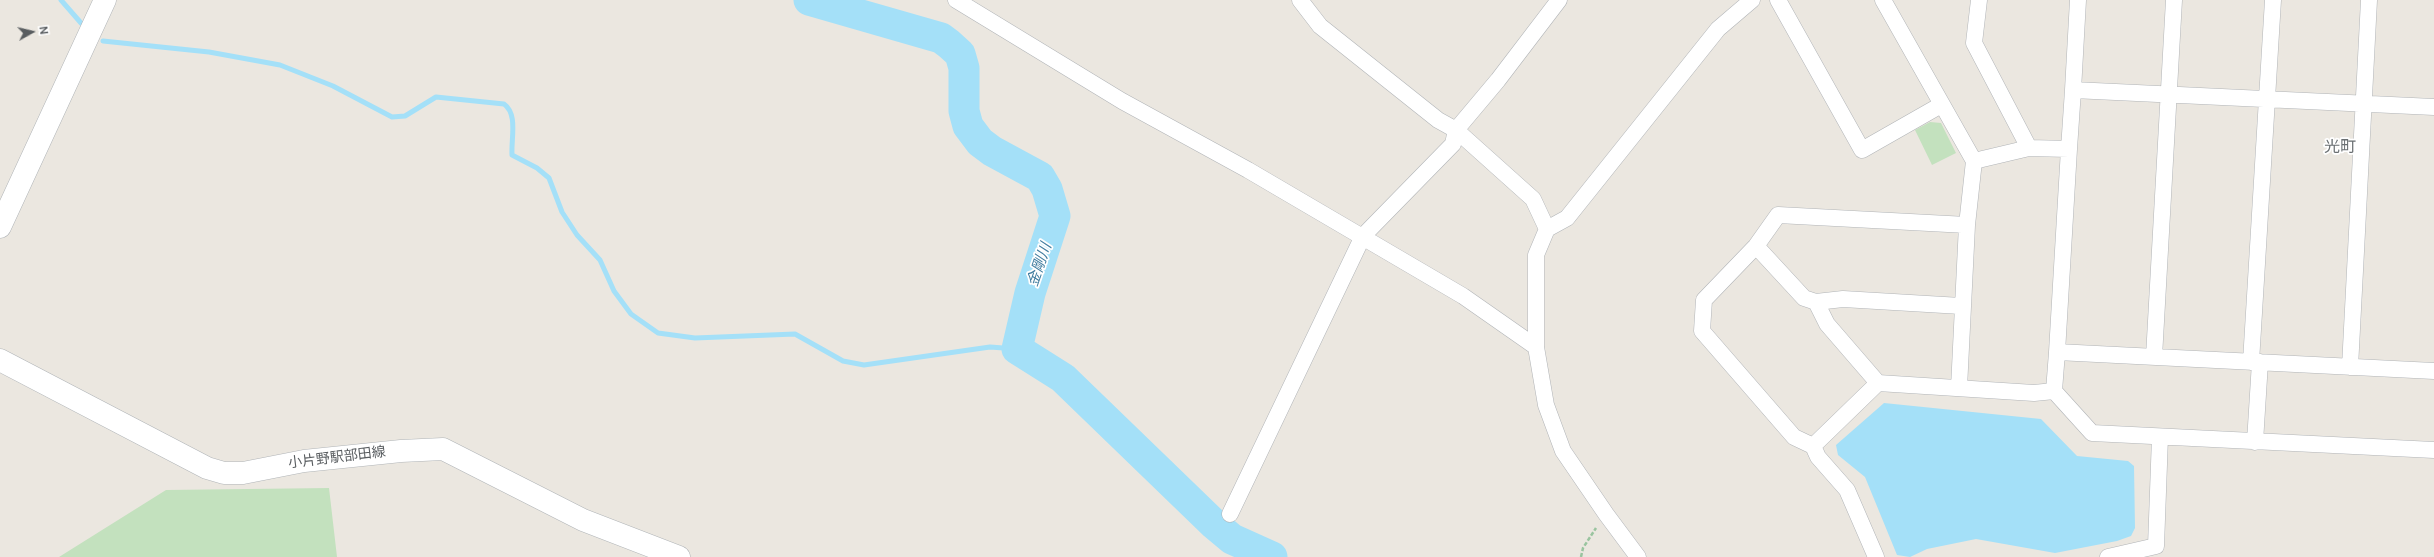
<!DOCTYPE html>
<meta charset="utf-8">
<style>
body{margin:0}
#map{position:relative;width:2434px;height:557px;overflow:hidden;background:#ebe7e0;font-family:"DM Sans",sans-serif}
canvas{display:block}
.north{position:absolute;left:12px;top:12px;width:40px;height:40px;-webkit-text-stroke:3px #fff;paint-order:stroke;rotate:82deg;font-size:11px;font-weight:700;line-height:16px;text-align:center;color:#595d60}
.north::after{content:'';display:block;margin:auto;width:14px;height:18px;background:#595d60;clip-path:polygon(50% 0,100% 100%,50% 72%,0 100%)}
</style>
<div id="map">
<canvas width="2434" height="557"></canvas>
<div class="north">N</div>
</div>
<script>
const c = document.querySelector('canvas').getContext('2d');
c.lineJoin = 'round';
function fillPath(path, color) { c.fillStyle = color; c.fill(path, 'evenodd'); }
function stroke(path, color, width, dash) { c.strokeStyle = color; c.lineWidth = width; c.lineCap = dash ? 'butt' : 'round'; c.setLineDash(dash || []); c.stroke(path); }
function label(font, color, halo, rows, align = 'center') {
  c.font = font + ' "DM Sans","Noto Sans JP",sans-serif'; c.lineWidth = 3.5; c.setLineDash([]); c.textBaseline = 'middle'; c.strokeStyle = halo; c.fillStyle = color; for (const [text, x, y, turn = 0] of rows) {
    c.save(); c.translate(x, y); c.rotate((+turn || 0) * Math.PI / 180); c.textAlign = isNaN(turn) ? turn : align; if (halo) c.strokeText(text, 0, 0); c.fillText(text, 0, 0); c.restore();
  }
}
fillPath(new Path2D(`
 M1930,122L1941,123L1956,153L1932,165L1915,130Z
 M329,488L337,557H59L166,490Z`), '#c3e1be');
fillPath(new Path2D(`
 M1884,403L2041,419L2077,456L2128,461L2134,466L2135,528L2131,536L2117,541L2055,553L1976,539L1927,549L1910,557L1897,555L1865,477L1838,455L1836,445Z`), '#a4e0f8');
stroke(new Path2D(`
 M61,0L81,23
 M103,41L209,52L280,65L333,86L392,117L405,116L436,97L504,104C518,114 511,138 512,155L537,168L549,178L562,212L577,235L600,260L614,291L631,314L658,333L695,338L795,334L843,361L864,365L990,347L1017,349`), '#a4e0f8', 5);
stroke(new Path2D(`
 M809,0L941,38L949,44L960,54L964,68V111L968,126L980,142L992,151L1040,177L1047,189L1055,216L1030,293L1017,349L1063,378L1214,524L1232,539L1272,557`), '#a4e0f8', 31);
const street = new Path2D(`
 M956,0L1122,101L1248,170L1463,296L1536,347
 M1300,0L1320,26L1438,120L1456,130L1533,199L1547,229
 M1778,0L1862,150L1941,105
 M1883,0L1974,161
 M1979,0L1974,43L2029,148
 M2073,90L2078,0
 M1756,246L1804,298L1816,302
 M2057,352L2069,149
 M2154,357L2174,0
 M2251,362L2273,0
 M2350,367L2369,0
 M2434,371L2057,352L2054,391L2092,433L2434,450
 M1878,383L1827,324L1816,302L1843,299L1961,306
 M1959,388L1967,225L1974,161L2029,148L2069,149L2073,90L2434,107
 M2255,442L2260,362
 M1813,446L1878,383L2034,393L2054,391
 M1230,514L1363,236L1453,144L1456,130L1498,80L1559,0
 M1638,557L1606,514L1563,451L1546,405L1536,347V255L1547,229L1567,218L1718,29L1752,0
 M1876,557L1847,490L1818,457L1813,446L1794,437L1702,331L1704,300L1756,246L1778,215L1967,225
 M2108,557L2156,546L2160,437`);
const secondary = new Path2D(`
 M0,227L105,0
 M0,360L207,468L224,473H243L304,461L401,451L443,449L583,520L679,557`);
stroke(street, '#b1b4b7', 17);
stroke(secondary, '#b0b4b7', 23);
stroke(new Path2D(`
 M1581,557L1583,548L1596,528`), '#99c49f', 2.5, [4, 2]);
stroke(street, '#fff', 16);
stroke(secondary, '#fff', 22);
label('14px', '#595d60', '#fff', [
 ["小片野駅部田線",337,458,-7]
]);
label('italic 15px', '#417d9f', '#fff', [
 ["金剛川",1040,265,-71]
]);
label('16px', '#6a6f72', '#fff', [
 ["光町",2340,148]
]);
</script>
